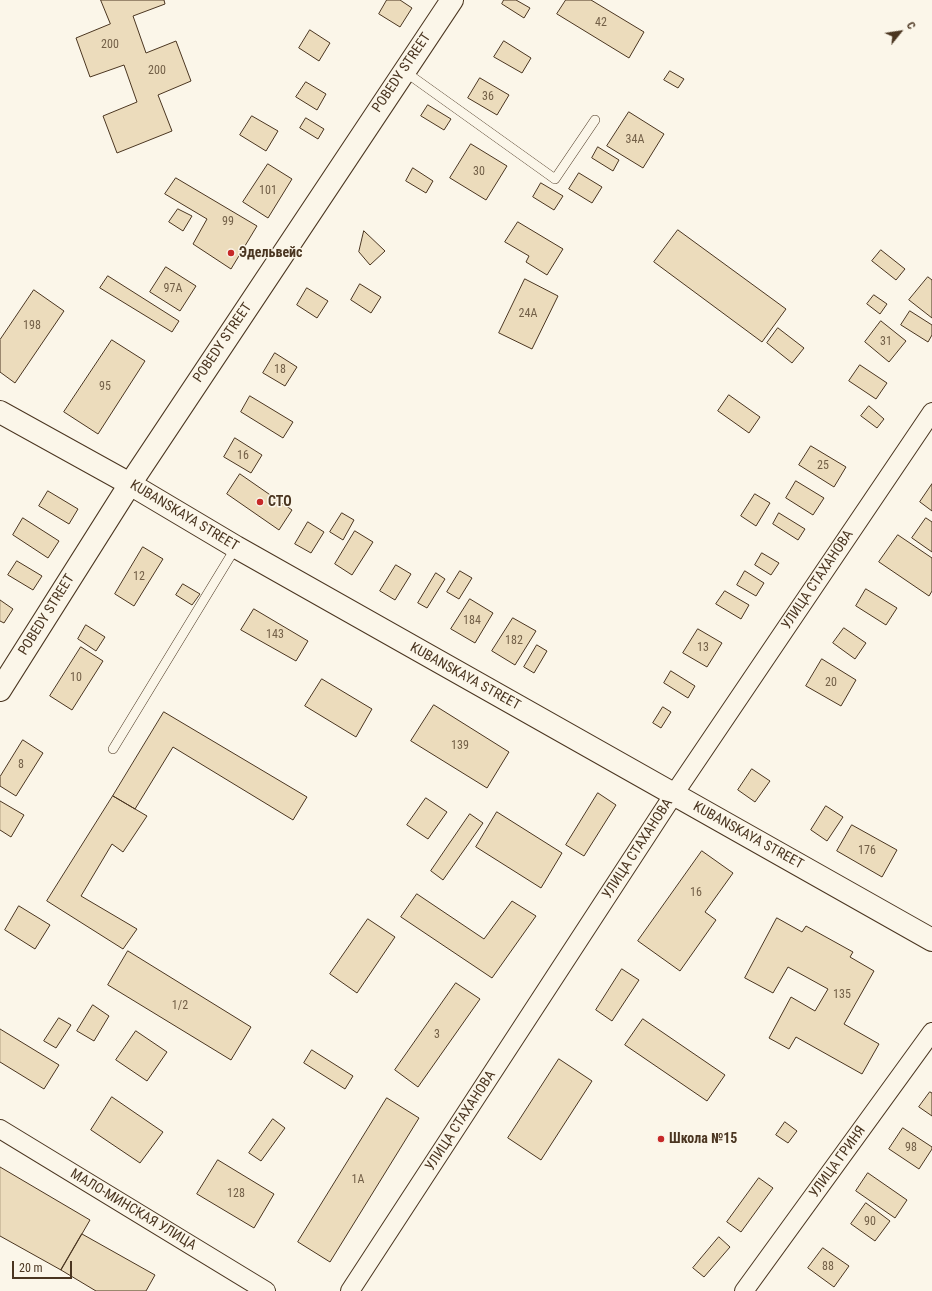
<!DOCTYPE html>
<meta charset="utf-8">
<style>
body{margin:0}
#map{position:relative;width:932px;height:1291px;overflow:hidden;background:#fbf6e9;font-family:"Roboto Condensed",sans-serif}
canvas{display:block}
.north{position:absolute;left:880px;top:12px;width:40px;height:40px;-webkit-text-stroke:3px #fbf6e9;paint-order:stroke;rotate:60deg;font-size:11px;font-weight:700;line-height:16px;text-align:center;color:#4a3520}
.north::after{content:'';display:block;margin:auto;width:14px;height:18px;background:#4a3520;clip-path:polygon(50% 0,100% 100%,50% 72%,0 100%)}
.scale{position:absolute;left:12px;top:1261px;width:60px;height:18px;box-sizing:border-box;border:2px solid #4a3520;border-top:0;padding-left:5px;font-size:12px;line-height:14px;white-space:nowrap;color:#4a3520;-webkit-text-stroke:3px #fbf6e9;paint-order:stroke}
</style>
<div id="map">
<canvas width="932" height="1291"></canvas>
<div class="north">С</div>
<div class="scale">20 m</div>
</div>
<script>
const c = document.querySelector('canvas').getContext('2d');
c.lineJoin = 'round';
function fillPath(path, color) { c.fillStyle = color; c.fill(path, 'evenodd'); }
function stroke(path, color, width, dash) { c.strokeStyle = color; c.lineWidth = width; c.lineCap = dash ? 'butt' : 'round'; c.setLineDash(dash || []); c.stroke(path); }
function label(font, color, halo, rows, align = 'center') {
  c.font = font + ' "Roboto Condensed",sans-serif'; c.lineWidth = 3; c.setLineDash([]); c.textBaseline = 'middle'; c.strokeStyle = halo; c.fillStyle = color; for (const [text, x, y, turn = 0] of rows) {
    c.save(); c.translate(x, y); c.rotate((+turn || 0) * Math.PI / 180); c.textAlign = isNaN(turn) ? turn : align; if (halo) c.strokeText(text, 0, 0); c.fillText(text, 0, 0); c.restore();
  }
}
const building = new Path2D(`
 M101,0H164L165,4L133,16L146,53L176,41L191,81L158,95L172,131L117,153L103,116L137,102L124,65L90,77L76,38L110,24Z
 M387,0H400L412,8L400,27L379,14Z
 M504,0H516L530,8L524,18L502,4Z
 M566,0H591L644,32L629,58L557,14Z
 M310,30L330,43L319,61L299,48Z
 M504,41L531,58L522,73L494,57Z
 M670,71L684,79L678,88L664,80Z
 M480,78L509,95L497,115L468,98Z
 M306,82L326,94L317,110L296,97Z
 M428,105L451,119L444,130L421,116Z
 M629,112L664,134L643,168L607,146Z
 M252,116L278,131L266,151L240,135Z
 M306,118L324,129L318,139L300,128Z
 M471,144L507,166L486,200L450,178Z
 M598,147L619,160L613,171L592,158Z
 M268,164L292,179L268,218L243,202Z
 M413,168L433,181L426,193L406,181Z
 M579,173L602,187L592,203L569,189Z
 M176,178L257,226L231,269L193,244L207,219L165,194Z
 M541,183L563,196L554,210L533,197Z
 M178,209L192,216L183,231L169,222Z
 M518,222L563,249L547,275L526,262L529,256L505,242Z
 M678,230L786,309L762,342L654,262Z
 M364,231L385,251L370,265L359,252Z
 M881,250L905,269L896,280L872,261Z
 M166,267L196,286L180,311L150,292Z
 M108,276L179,321L172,332L100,288Z
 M928,277L932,280V318L909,300Z
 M525,279L558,296L532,349L499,333Z
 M360,284L381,297L371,313L351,300Z
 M307,288L328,301L317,318L297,305Z
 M34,290L64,311L15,383L0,372V340Z
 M874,295L887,304L880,314L867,304Z
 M910,311L932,325V335L928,342L901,325Z
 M881,321L906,341L889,362L865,342Z
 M778,328L804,348L792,363L767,343Z
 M112,340L145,361L98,434L64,412Z
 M275,353L297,367L285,386L263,373Z
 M860,365L887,383L876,399L849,381Z
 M729,395L760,417L749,433L718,411Z
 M250,396L293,422L283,438L241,412Z
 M869,406L884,419L877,428L861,416Z
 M235,438L262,455L251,473L224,457Z
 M811,446L846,467L834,487L799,465Z
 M240,474L292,510L279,530L227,494Z
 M796,481L824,498L813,515L786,498Z
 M932,484V511L920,502Z
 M48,491L78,509L69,524L39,506Z
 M755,494L770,503L756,526L741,516Z
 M342,513L354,520L343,540L330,532Z
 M779,513L805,529L798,540L773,524Z
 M23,518L59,541L48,558L13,535Z
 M926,518L932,522V552L912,538Z
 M308,522L324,532L311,553L295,544Z
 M355,531L373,542L352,575L335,564Z
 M898,535L932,558V591L929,596L879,562Z
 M143,547L163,559L134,606L115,594Z
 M762,553L779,563L771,575L755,565Z
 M17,561L42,576L33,590L8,575Z
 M396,565L411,574L395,600L380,591Z
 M460,571L472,578L459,599L447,592Z
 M745,571L764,583L756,596L737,585Z
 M436,573L445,579L427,608L418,603Z
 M183,584L200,594L192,605L176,595Z
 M866,589L897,608L886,625L856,606Z
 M725,591L749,605L741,619L716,604Z
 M470,599L493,613L475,643L451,629Z
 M0,600L13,609L4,623L0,621Z
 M254,609L308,641L296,661L241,630Z
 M513,618L536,631L515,665L492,651Z
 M86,625L105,637L96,651L78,639Z
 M844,628L866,643L855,659L833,643Z
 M698,629L722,643L707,667L683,653Z
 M537,645L547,651L534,673L524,667Z
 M81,647L103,661L72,710L50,696Z
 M822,659L856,680L841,706L806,686Z
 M671,671L695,686L688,698L664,683Z
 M322,679L372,709L356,737L305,706Z
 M434,705L509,752L487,788L411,741Z
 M663,707L671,712L661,728L653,723Z
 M164,712L307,797L293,820L173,747L135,809L113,796Z
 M23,740L43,753L16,796L0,786V777Z
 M752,769L770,781L755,802L738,790Z
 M598,793L616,805L584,856L566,845Z
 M113,796L147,816L123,852L112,844L81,896L137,929L123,949L47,901Z
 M426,798L447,812L428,839L407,825Z
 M0,801L24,815L11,837L0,830Z
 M826,806L843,817L827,841L811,830Z
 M497,812L562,853L541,888L476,847Z
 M470,814L483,823L443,880L431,871Z
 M852,825L897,850L882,877L837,851Z
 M702,851L733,873L705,912L716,920L680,971L638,941Z
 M417,894L484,939L512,901L536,916L492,978L401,917Z
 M19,906L50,925L35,949L5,930Z
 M777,918L802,932L806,926L853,952L850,957L874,971L844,1024L879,1044L862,1074L796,1037L789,1049L769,1038L791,997L815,1011L828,989L788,967L773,993L745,978Z
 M368,919L395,937L357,993L330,974Z
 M128,951L251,1027L231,1060L108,985Z
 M622,969L639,980L612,1021L596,1010Z
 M456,983L480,999L418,1087L395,1070Z
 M93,1005L109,1016L94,1041L77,1031Z
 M59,1018L71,1025L56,1048L44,1041Z
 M643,1019L725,1075L707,1101L625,1045Z
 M0,1029L59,1065L44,1089L0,1062Z
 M136,1031L167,1052L147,1081L116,1060Z
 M312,1050L353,1076L345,1089L304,1063Z
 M559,1059L592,1081L541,1160L508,1138Z
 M930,1092L932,1093V1116L919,1107Z
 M112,1097L163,1132L140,1163L91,1130Z
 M387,1098L419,1118L330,1262L298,1242Z
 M273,1119L285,1128L261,1161L249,1153Z
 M785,1122L797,1131L788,1143L776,1135Z
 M903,1128L932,1147V1149L919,1169L889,1149Z
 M218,1160L274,1194L254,1228L197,1194Z
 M0,1167L90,1220L61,1270L0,1236Z
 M868,1173L907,1200L895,1218L856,1191Z
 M759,1178L773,1188L741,1232L727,1222Z
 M866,1203L890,1221L875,1241L851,1224Z
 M82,1234L155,1275L146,1291H96L61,1270Z
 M719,1237L730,1247L704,1277L693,1268Z
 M823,1248L849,1266L834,1287L808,1268Z`);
fillPath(building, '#ecdcbc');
stroke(building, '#4a3520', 1);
const lane = new Path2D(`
 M404,71L555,179L595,120
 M113,749L236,547`);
const street = new Path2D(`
 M0,1129L266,1291
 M350,1291L674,794L932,412
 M744,1291L932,1032`);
const secondary = new Path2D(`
 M0,412L130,484L236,547L932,940
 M0,690L130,484L452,0`);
stroke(lane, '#4a3520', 10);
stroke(street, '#4a3520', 20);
stroke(secondary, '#4a3520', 24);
stroke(lane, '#fbf6e9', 9);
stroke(street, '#fbf6e9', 18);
stroke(secondary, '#fbf6e9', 22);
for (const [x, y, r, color] of [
 [231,253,4,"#c62828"],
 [260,502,4,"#c62828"],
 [661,1139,4,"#c62828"]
]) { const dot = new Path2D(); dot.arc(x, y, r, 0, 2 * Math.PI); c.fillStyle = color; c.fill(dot); stroke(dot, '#fbf6e9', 1.5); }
label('12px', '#725f47', null, [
 ["42",601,23],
 ["200",110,45],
 ["200",157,71],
 ["36",488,97],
 ["34А",635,140],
 ["30",479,172],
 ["101",268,191],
 ["99",228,222],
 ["97А",173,289],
 ["24А",528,314],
 ["198",32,326],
 ["31",886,342],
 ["18",280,370],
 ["95",105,387],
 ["16",243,456],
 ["25",823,466],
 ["12",139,577],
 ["184",472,621],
 ["143",275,635],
 ["182",514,641],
 ["13",703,648],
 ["10",76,678],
 ["20",831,683],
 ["139",460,746],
 ["8",21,765],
 ["176",867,851],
 ["16",696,893],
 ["135",842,995],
 ["1/2",180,1006],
 ["3",437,1035],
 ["98",911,1148],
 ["1А",358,1180],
 ["128",236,1194],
 ["90",870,1222],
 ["88",828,1267]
]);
label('14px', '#4a3520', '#fbf6e9', [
 ["POBEDY STREET",402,73,-56],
 ["POBEDY STREET",223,343,-56],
 ["KUBANSKAYA STREET",184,516,31],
 ["УЛИЦА СТАХАНОВА",818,580,-56],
 ["POBEDY STREET",47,615,-58],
 ["KUBANSKAYA STREET",465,677,29],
 ["KUBANSKAYA STREET",748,836,29],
 ["УЛИЦА СТАХАНОВА",638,849,-57],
 ["УЛИЦА СТАХАНОВА",461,1121,-57],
 ["УЛИЦА ГРИНЯ",838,1162,-54],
 ["МАЛО-МИНСКАЯ УЛИЦА",133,1210,31]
]);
label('bold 14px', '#4a3520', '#fbf6e9', [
 ["Эдельвейс",239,253],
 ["СТО",268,502],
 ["Школа №15",669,1139]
], 'left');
</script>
